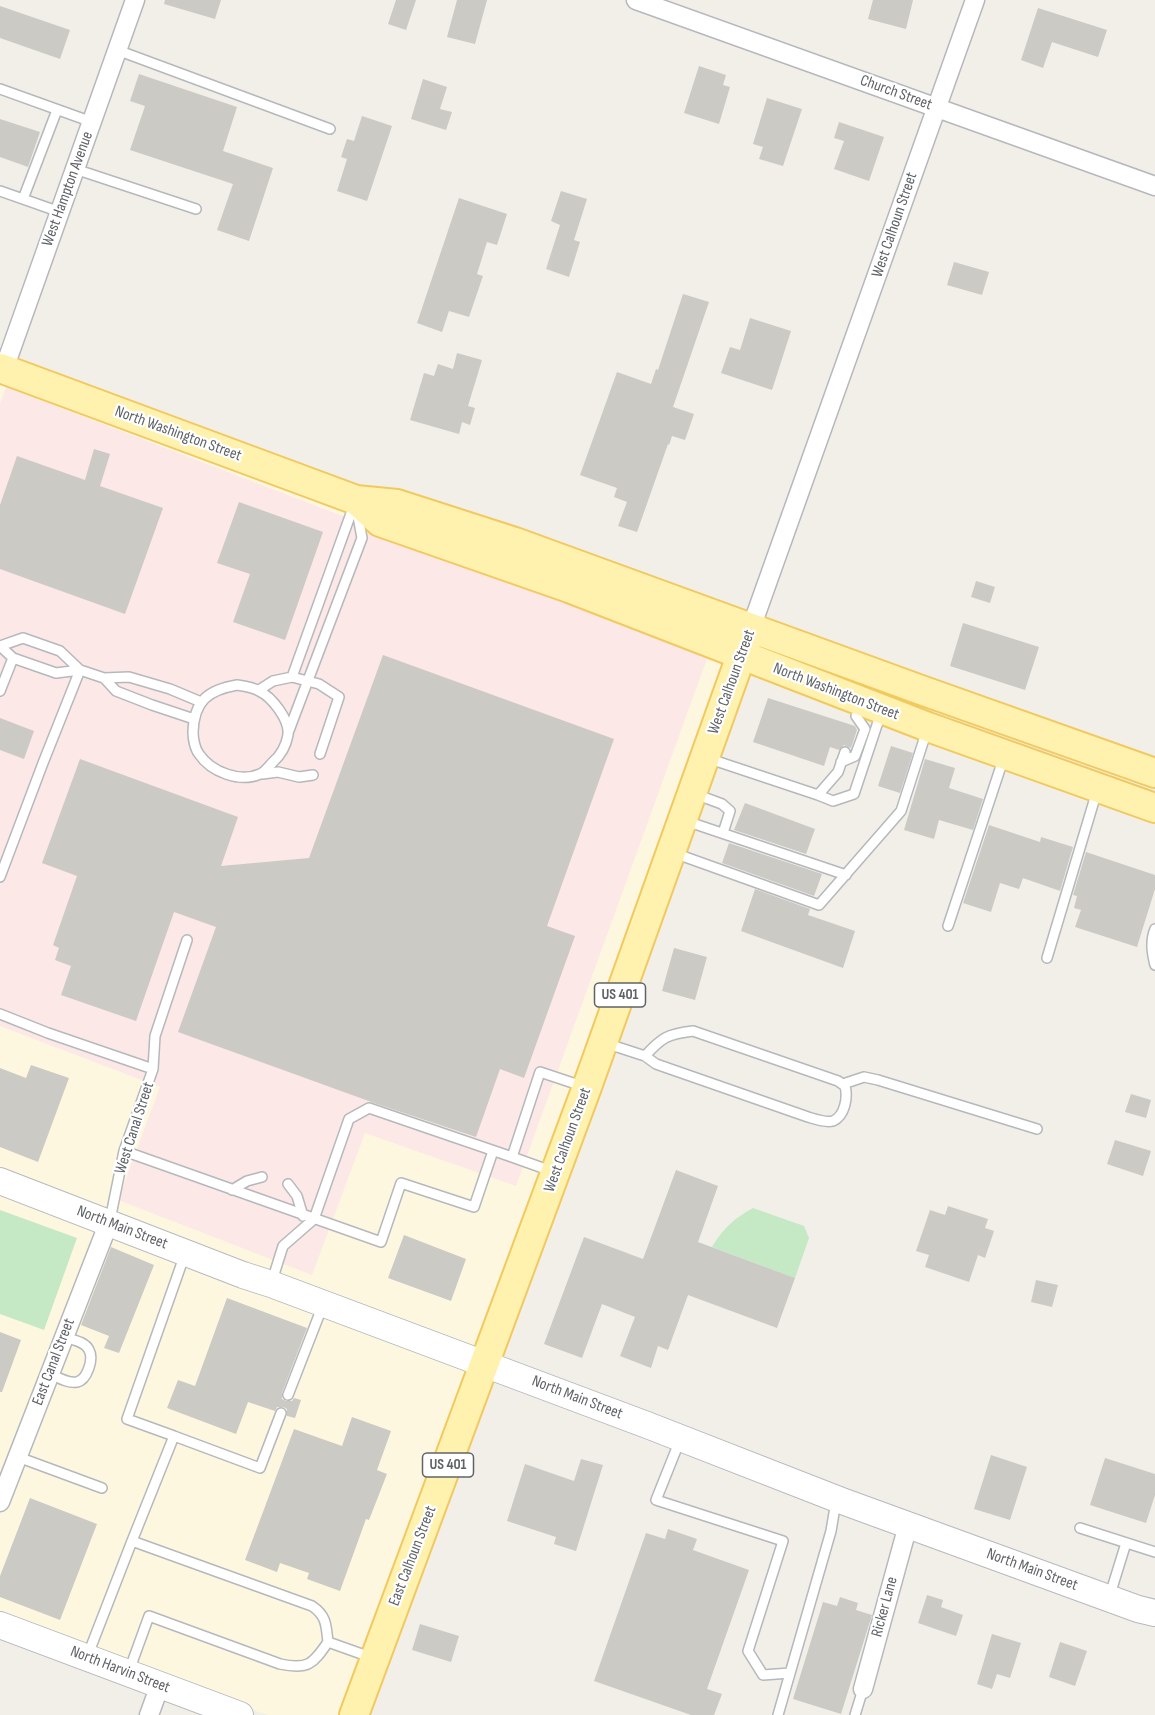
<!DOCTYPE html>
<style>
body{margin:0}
canvas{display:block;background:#f1efe8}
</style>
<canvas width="1155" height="1715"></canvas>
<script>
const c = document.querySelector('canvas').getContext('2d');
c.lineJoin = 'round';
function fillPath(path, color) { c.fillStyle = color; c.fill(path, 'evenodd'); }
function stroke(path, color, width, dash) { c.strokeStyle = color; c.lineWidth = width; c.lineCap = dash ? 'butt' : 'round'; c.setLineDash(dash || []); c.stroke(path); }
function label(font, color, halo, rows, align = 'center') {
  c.font = font + ' "Sofia Sans Condensed",sans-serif'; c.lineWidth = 4.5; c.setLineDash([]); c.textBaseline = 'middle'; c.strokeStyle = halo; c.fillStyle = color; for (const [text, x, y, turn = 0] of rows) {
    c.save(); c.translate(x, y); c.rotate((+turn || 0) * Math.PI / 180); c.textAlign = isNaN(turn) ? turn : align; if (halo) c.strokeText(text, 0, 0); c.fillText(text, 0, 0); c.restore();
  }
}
fillPath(new Path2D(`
 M0,365L747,640L343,1715H268L0,1624Z`), '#fef7e0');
fillPath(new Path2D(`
 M6,387L708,656L516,1186L365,1133L312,1275L118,1200L160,1087L0,1026V404Z`), '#fce8e6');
fillPath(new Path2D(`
 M753,1208L804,1226L809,1238L795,1278L712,1247C724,1228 732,1220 753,1208Z
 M0,1210L77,1238L44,1330L0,1314Z`), '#c5e8c5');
fillPath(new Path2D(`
 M165,0H221L215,19L164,4Z
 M396,0H416L406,30L388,24Z
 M457,0H487L475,44L447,37Z
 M873,0H913L906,29L868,19Z
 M0,6L70,30L60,59L0,38Z
 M1038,8L1107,30L1098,57L1052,42L1043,68L1021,60Z
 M699,66L726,75L723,85L730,87L719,124L684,113Z
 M139,74L237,107L223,151L273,168L249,241L217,230L233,184L130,150L145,106L130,101Z
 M423,79L447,87L440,109L452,112L446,130L411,119Z
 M767,98L802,109L783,166L759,159L763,147L753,144Z
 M362,116L392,126L367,201L337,191L347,159L341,157L347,139L354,141Z
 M0,119L40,132L28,167L0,157Z
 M839,122L884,137L869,181L834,169L844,141L834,138Z
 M561,191L587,199L574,240L580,242L569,277L546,269L560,225L551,221Z
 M459,198L507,214L497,245L487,242L477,274L483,276L469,317L449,311L442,332L417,323Z
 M954,262L989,272L982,295L947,285Z
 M683,294L709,302L673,407L694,414L685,440L672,436L669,445L668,444L637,532L618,526L627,502L614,497L617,488L580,475L617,372L651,384L656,369L658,370Z
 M750,318L791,331L772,390L721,373L730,347L740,350Z
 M457,353L482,360L468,406L475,408L470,425L462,422L459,434L410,420L424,373L434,376L438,364L453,369Z
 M94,449L110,454L100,486L163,508L125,614L0,569V505L17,456L85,480Z
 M239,502L323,532L285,640L233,622L250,574L217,563Z
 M976,581L995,587L990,603L971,597Z
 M963,623L1039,647L1025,690L950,666Z
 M383,655L614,739L547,926L575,936L524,1078L500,1069L476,1137L377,1104L178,1032L216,927L174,912L136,1021L61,995L71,966L55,960L59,948L53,945L77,876L42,863L80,759L238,817L221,866L309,858Z
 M768,698L855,726L857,730L851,748L844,745L839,750L830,747L824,766L753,742Z
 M0,718L34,731L24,759L0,750Z
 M891,746L913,753L900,793L878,786Z
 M925,759L955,768L949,788L983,799L973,830L939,820L934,839L904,830Z
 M745,803L815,829L806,854L734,830Z
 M989,825L1040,842L1041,837L1073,847L1060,891L1023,878L1019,889L1000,883L991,912L963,903Z
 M729,843L822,874L814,896L722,863Z
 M1086,852L1155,875V889L1137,947L1075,927L1081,910L1074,908L1077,896L1073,895Z
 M755,889L810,909L808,915L855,931L843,968L741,931Z
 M674,948L707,957L695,1000L662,991Z
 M31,1065L69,1078L38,1162L0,1147V1068L26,1078Z
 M1131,1094L1151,1100L1146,1118L1125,1112Z
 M1115,1140L1151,1151L1143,1176L1107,1164Z
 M676,1170L718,1186L698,1242L795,1278L777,1328L688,1295L668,1350L658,1346L651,1368L620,1356L635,1317L602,1304L582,1358L544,1344L584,1237L643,1259Z
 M948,1206L988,1219L985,1228L994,1231L985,1258L978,1255L969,1282L925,1267L929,1255L916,1251L930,1210L945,1215Z
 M404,1235L466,1259L451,1301L388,1278Z
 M111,1247L154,1265L119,1353L104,1348L109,1336L81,1325Z
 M1036,1280L1058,1285L1052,1307L1031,1302Z
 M227,1298L307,1328L282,1393V1399L286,1401H292L294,1398L301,1400L295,1418L287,1416V1409L283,1407H277L275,1411L248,1402L236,1434L167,1408L178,1380L195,1386Z
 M0,1332L21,1340L2,1392H0Z
 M352,1417L391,1431L377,1470L387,1474L369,1520L366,1519L340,1591L307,1579L309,1573L280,1563L277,1572L245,1560L294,1429L342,1446Z
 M991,1455L1027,1467L1010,1520L974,1509Z
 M1105,1458L1155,1474V1495L1146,1523L1090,1505Z
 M581,1459L603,1465L576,1551L554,1544L556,1537L507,1521L525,1464L574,1481Z
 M30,1498L97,1524L60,1620L0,1597V1576Z
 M668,1529L697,1539L693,1550L749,1570L707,1689L722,1694L714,1715H691L594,1681L646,1533L665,1539Z
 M927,1595L943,1600L941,1607L963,1615L956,1636L918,1623Z
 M840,1597L858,1603L856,1610L872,1615L841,1714L793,1699L823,1602L837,1606Z
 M420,1624L459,1636L451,1662L412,1650Z
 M992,1634L1021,1643L1010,1678L997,1674L992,1689L977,1684Z
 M1060,1642L1087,1651L1075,1686L1049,1677Z`), '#cccac5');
const lane = new Path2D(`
 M117,50L330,129
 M0,89L92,122
 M75,169L196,209
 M0,191L60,212
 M23,199L57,110
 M0,646L13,658L56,673L80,670L104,678L129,677L170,689L201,702
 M0,646L23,638L60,651L80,670
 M292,677L319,684L339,697L320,754
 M104,678L116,691L152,705L194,719
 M237,685C244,686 253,687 259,691C272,697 290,720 288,735C286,746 281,755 273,762C269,766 265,772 260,774C240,783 211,772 199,754C195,749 193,739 193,732C194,701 208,690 237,685Z
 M259,690L273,681L292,677L354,505
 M0,691L13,658
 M288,733L362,538L357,511
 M707,758L818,795L833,801L854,794L881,713
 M841,762L855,756L865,729L856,716
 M262,774L278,772L299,777L313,775
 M695,794L722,804L730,811L723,833
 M818,795L838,772L845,752
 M686,821L846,875
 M674,853L819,905L901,811L927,730
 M0,877L43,763L80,670
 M948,926L1004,757
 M1155,929C1150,941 1152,953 1155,965
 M1047,958L1097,791
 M0,1014L48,1033L153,1069
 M605,1043L645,1056L656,1064L808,1117C815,1119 825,1123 833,1121C845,1116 848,1097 845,1086L838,1081L693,1031C668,1034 662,1037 645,1056
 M843,1084L864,1077L878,1080L1037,1129
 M124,1151L381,1242L401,1183L474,1207L493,1151
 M512,1157L554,1172
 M288,1184L297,1196L303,1216
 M232,1190L247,1181L262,1177
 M110,1220L124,1151L153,1069L155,1036L187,940
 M272,1281L283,1246L314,1219L349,1119L369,1108L512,1157L540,1072L585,1087
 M50,1374C57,1377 69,1384 77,1382C87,1380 94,1359 89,1350C85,1341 72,1340 64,1337
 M288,1395L323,1305
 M174,1436L260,1468L281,1413
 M680,1440L656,1500L783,1541L748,1651L763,1675L790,1673
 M18,1457L102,1488
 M1080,1528L1155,1552
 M132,1541L174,1436L127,1419L185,1254
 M1109,1598L1126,1543
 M87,1657L132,1541L312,1606C327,1616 326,1626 328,1642L373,1658
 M129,1671L149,1616L280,1664C308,1670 313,1664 328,1642
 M778,1715L831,1531L836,1501
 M855,1715L863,1689`);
const street = new Path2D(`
 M636,0L1155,186
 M4,369L135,0
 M751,628L975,0
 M0,1502L109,1222
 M863,1689L908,1525
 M149,1715L160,1685`);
const secondary = new Path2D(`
 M0,1181L243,1275L271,1284L647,1425L842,1501L1138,1609L1155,1613
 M0,1625L240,1715`);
const primary = new Path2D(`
 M0,368L356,500L397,504L515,542L921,690L1155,773
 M356,500L380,522L569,588L928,727L1155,808
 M354,1715L587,1087L751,628`);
stroke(lane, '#b5b8bc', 12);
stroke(street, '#b5b8bc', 21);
stroke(secondary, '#b6babf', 28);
stroke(primary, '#f2c960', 32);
stroke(lane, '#fff', 9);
stroke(street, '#fff', 18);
stroke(secondary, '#fff', 26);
stroke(primary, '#fff2af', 28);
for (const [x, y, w] of [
 [620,995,51],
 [448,1465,51]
]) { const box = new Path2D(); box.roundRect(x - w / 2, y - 12, w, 24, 4.5); c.fillStyle = '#fff'; c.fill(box); stroke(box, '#5f6368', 1.5); }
label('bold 15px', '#5f6368', null, [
 ["US 401",620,995],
 ["US 401",448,1465]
]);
label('16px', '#5f6368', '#fff', [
 ["Church Street",896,93,20],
 ["West Hampton Avenue",68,189,-70],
 ["West Calhoun Street",895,225,-71],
 ["North Washington Street",178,434,20],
 ["West Calhoun Street",732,682,-70],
 ["North Washington Street",836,692,21],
 ["West Canal Street",135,1128,-72],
 ["West Calhoun Street",568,1140,-70],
 ["North Main Street",122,1228,21],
 ["East Canal Street",54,1362,-69],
 ["North Main Street",577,1398,21],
 ["East Calhoun Street",413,1556,-69],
 ["North Main Street",1032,1570,20],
 ["Ricker Lane",885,1607,-75],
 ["North Harvin Street",120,1670,21]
]);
</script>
